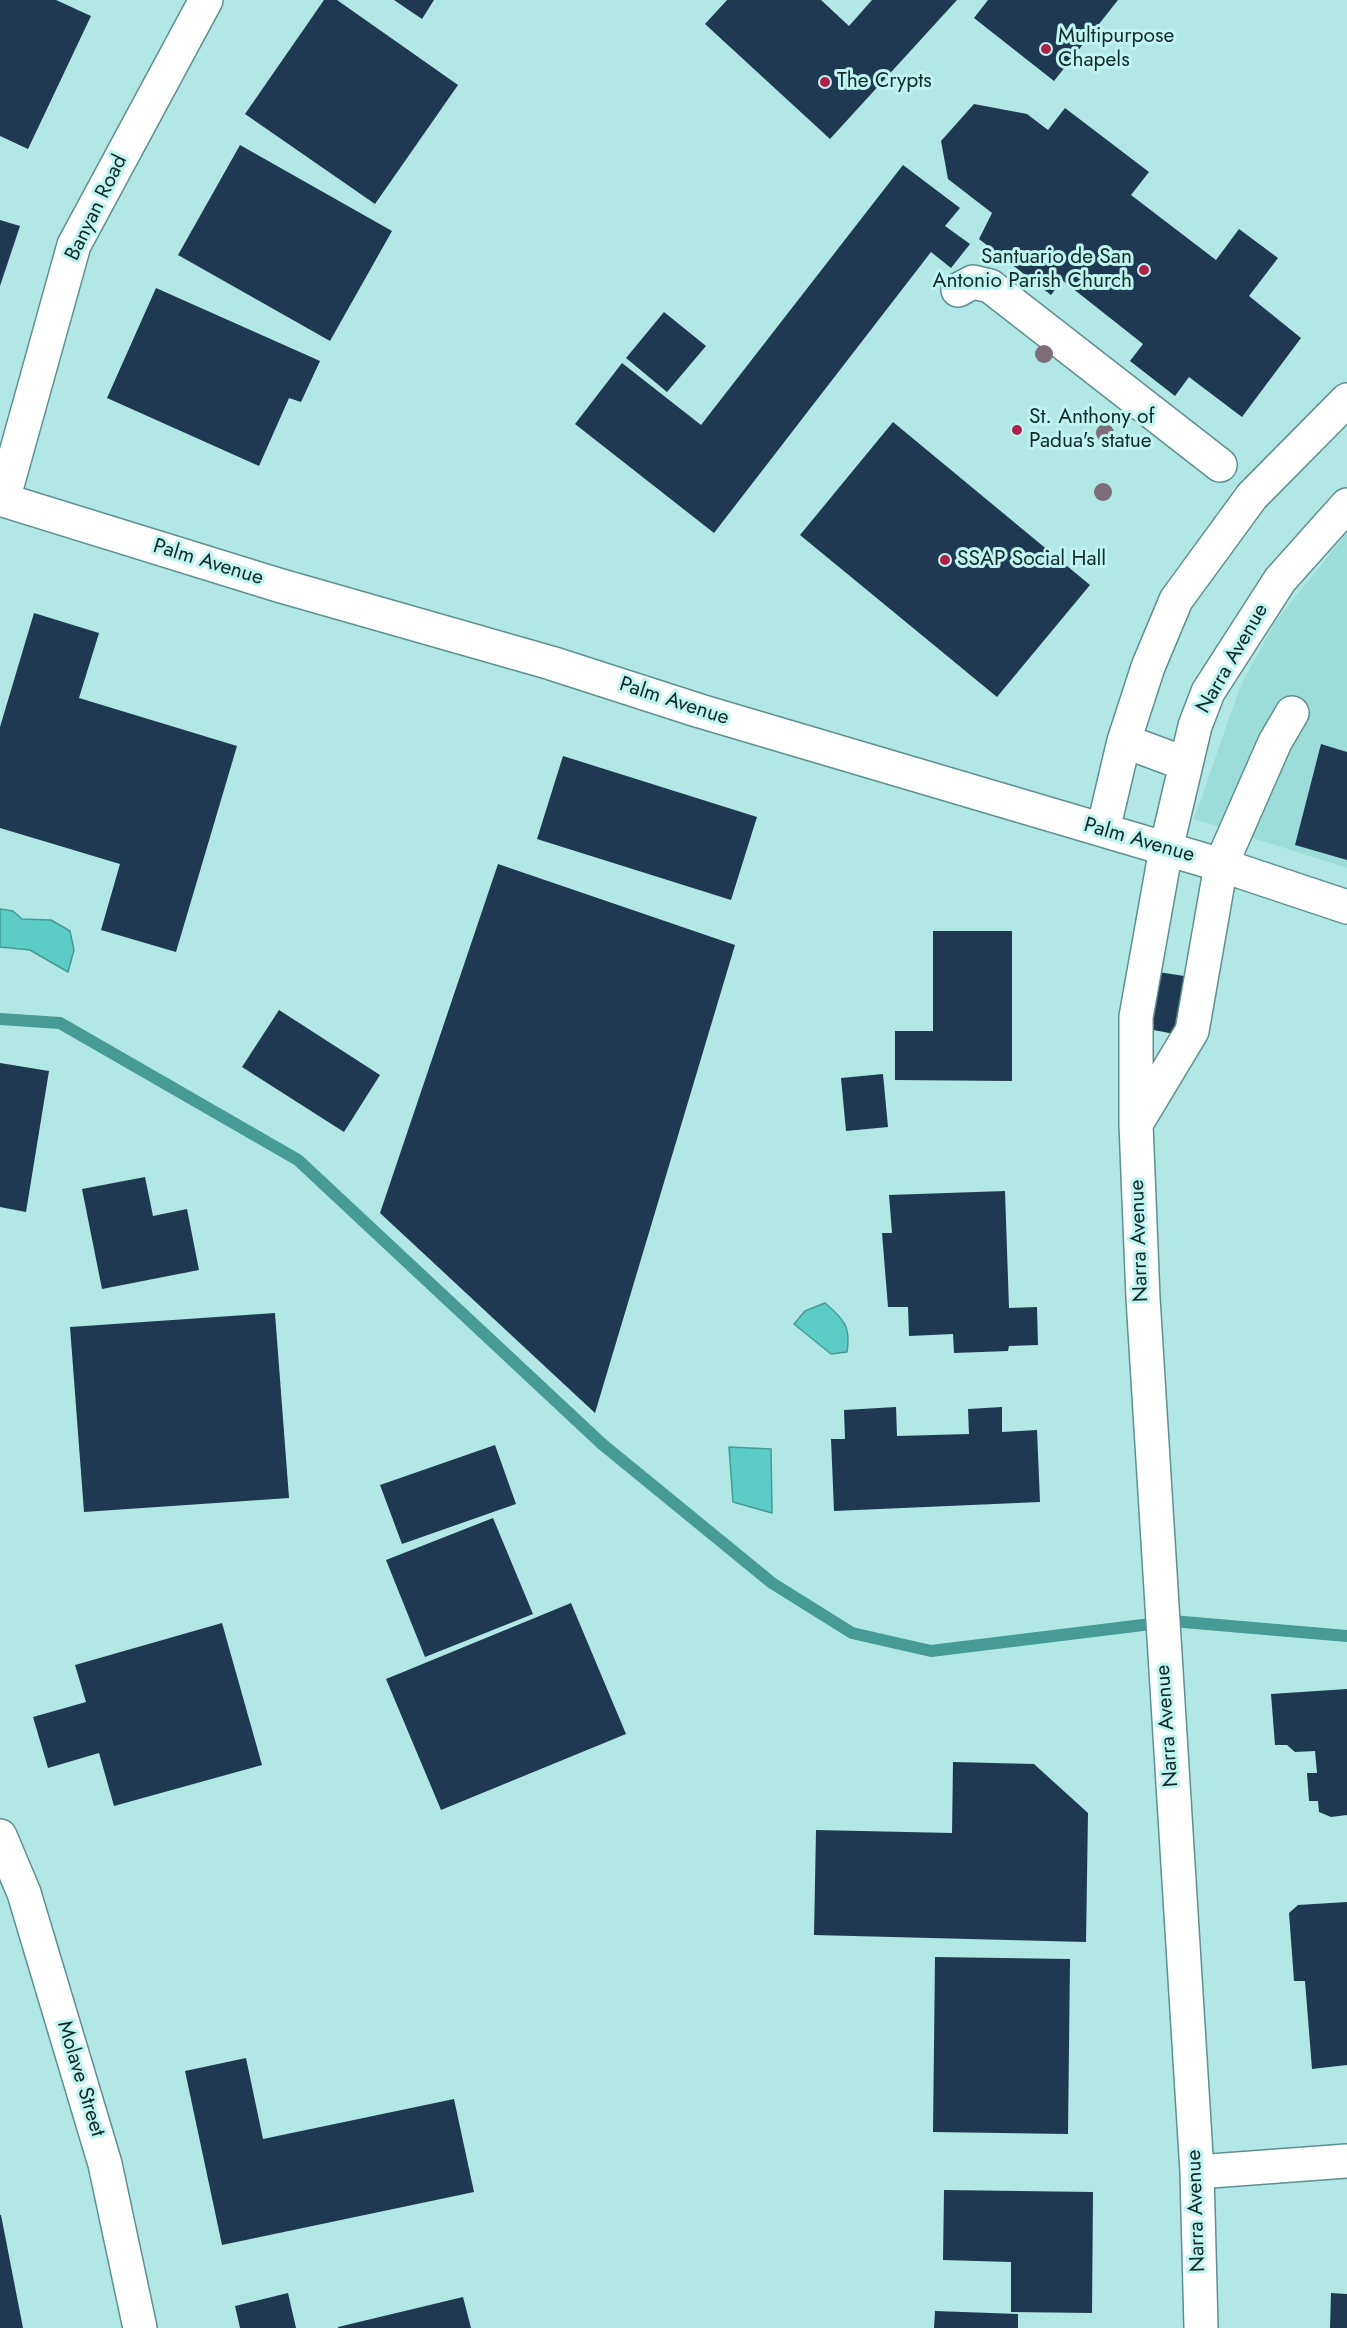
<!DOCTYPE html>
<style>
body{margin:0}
canvas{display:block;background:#b1e7e4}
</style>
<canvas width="1347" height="2328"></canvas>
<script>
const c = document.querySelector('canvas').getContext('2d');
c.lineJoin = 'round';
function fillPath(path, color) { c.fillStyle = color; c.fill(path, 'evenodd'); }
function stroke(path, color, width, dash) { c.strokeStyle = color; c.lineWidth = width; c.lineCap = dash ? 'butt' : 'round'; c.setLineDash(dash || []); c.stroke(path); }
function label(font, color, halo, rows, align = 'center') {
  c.font = font + ' Jost,sans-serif'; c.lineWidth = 6; c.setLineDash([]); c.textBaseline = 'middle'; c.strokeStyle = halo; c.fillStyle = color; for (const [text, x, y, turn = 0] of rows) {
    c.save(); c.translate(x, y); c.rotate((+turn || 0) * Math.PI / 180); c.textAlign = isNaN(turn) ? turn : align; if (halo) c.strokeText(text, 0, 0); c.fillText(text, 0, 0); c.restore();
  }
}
fillPath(new Path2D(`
 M1347,533V868L1194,819L1240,687L1275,622Z`), '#9cddda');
const water = new Path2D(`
 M0,909L13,911L22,919L51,920L70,931L74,950L68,972L30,950L0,947Z
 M825,1303C844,1319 851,1327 847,1352L831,1354L794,1324L805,1311Z
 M729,1447L771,1449L772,1513L733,1502Z`);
fillPath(water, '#5cccc7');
stroke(water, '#469b97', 1.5);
stroke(new Path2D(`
 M0,1019L60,1023L298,1160L602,1444L772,1583L852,1633L931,1651L1151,1624
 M1172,1621L1347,1636`), '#469b97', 12);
fillPath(new Path2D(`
 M0,0H56L91,16L28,149L0,136Z
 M324,0H337L458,85L375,204L245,114Z
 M394,0H434L422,19Z
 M727,0H821L849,26L872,0H957L830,139L705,24Z
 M988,0H1118L1054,81L974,18Z
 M974,104L1027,114L1048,130L1065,108L1149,172L1131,195L1216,260L1239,229L1278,258L1249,296L1301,338L1242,417L1189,377L1175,396L1130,361L1143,344L1062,280L1051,295L979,239L992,213L948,179L941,141Z
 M240,145L392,231L330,341L178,255Z
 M903,165L960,208L945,226L970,244L951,268L931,252L714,533L575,424L622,363L701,425Z
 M0,220L20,226L0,286Z
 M156,288L320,361L301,402L289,398L259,466L107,398Z
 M664,312L706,346L667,392L626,358Z
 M893,422L1090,585L997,697L800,535Z
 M34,613L99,633L79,698L237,746L176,952L101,930L120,864L0,828V727Z
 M1321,744L1347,752V860L1295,845Z
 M563,756L757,817L731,900L537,839Z
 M498,864L735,945L595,1413L380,1213Z
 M933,931H1012V1081L895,1080V1031H933Z
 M1158,972L1191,977L1180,1035L1148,1029Z
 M279,1010L380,1075L344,1132L242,1067Z
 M0,1063L49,1071L26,1212L0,1207Z
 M883,1074L888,1127L846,1131L841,1078Z
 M145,1177L153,1216L187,1209L199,1270L102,1289L82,1189Z
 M1005,1191L1009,1308L1037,1307L1038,1345L1009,1346L1008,1351L954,1353L953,1334L909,1336L908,1307H888L882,1233H892L889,1195Z
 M275,1313L289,1498L84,1512L70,1327Z
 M896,1407L897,1436L969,1434L968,1409L1002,1407V1432L1037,1430L1040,1502L834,1511L831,1439H845L844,1410Z
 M495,1445L516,1504L402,1544L380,1485Z
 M493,1518L533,1614L425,1657L386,1560Z
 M571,1603L626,1734L441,1810L386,1679Z
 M222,1623L262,1765L114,1806L99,1753L48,1768L33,1717L86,1702L75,1665Z
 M1347,1689V1815L1331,1817L1319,1812L1318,1801H1309L1307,1773H1317L1315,1751L1295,1752L1287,1745H1275L1271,1694Z
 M953,1762L1034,1764L1088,1813L1086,1942L814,1935L816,1830L952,1833Z
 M1347,1902V2065L1312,2069L1305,1981H1294L1289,1913L1298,1905Z
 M935,1957L1070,1959L1068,2134L933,2132Z
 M246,2058L263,2139L454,2099L474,2192L222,2245L185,2071Z
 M944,2190L1093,2192L1092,2313L1011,2312V2262L943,2260Z
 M0,2215H1L23,2328H0Z
 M288,2293L296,2328H240L235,2306Z
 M1331,2293L1347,2294V2328H1330Z
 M463,2297L471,2328H338V2327Z
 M935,2311L1018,2314V2328H934Z`), '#203953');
const minor = new Path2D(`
 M958,290L973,282L990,286L1220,465
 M0,499L278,585L551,663L700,711L1221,865L1347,907
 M3,500L74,245L206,0
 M1124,741L1186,764
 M1103,830L1124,741L1148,667L1176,600L1252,496L1347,400
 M1136,1124L1192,1031L1221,865L1275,742L1292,713
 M0,1836L24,1893L105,2164L140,2328
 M1197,2172L1347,2161
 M1201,2328L1197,2172L1143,1298L1136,1124V1017L1166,849L1195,726L1208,692L1280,580L1347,505`);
stroke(minor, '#5d918f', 36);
stroke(minor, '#fff', 33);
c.fillStyle = '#7e6d77';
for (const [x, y] of [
 [1044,354],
 [1105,433],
 [1103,492]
]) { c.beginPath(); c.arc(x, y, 9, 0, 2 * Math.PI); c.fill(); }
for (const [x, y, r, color] of [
 [1046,49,6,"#b11f48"],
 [825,82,6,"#b11f48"],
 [1144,270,6,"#b11f48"],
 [1017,430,6,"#b11f48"],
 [945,560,6,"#b11f48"]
]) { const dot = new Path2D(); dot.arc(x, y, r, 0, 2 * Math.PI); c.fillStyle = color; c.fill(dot); stroke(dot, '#bef5f1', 2); }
label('21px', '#132928', '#bef5f1', [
 ["Multipurpose",1058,37],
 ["Chapels",1058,61],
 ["The Crypts",837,82],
 ["Santuario de San",1132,258,"right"],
 ["Antonio Parish Church",1132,282,"right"],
 ["St. Anthony of",1029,418],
 ["Padua's statue",1029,442],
 ["SSAP Social Hall",957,560]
], 'left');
label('21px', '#132928', '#bef5f1', [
 ["Banyan Road",97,208,-64],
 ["Palm Avenue",208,563,17],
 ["Narra Avenue",1233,659,-60],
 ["Palm Avenue",674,702,18],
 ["Palm Avenue",1139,841,16],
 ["Narra Avenue",1140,1241,-92],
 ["Narra Avenue",1168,1726,-94],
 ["Molave Street",80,2079,73],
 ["Narra Avenue",1197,2211,-92]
]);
</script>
